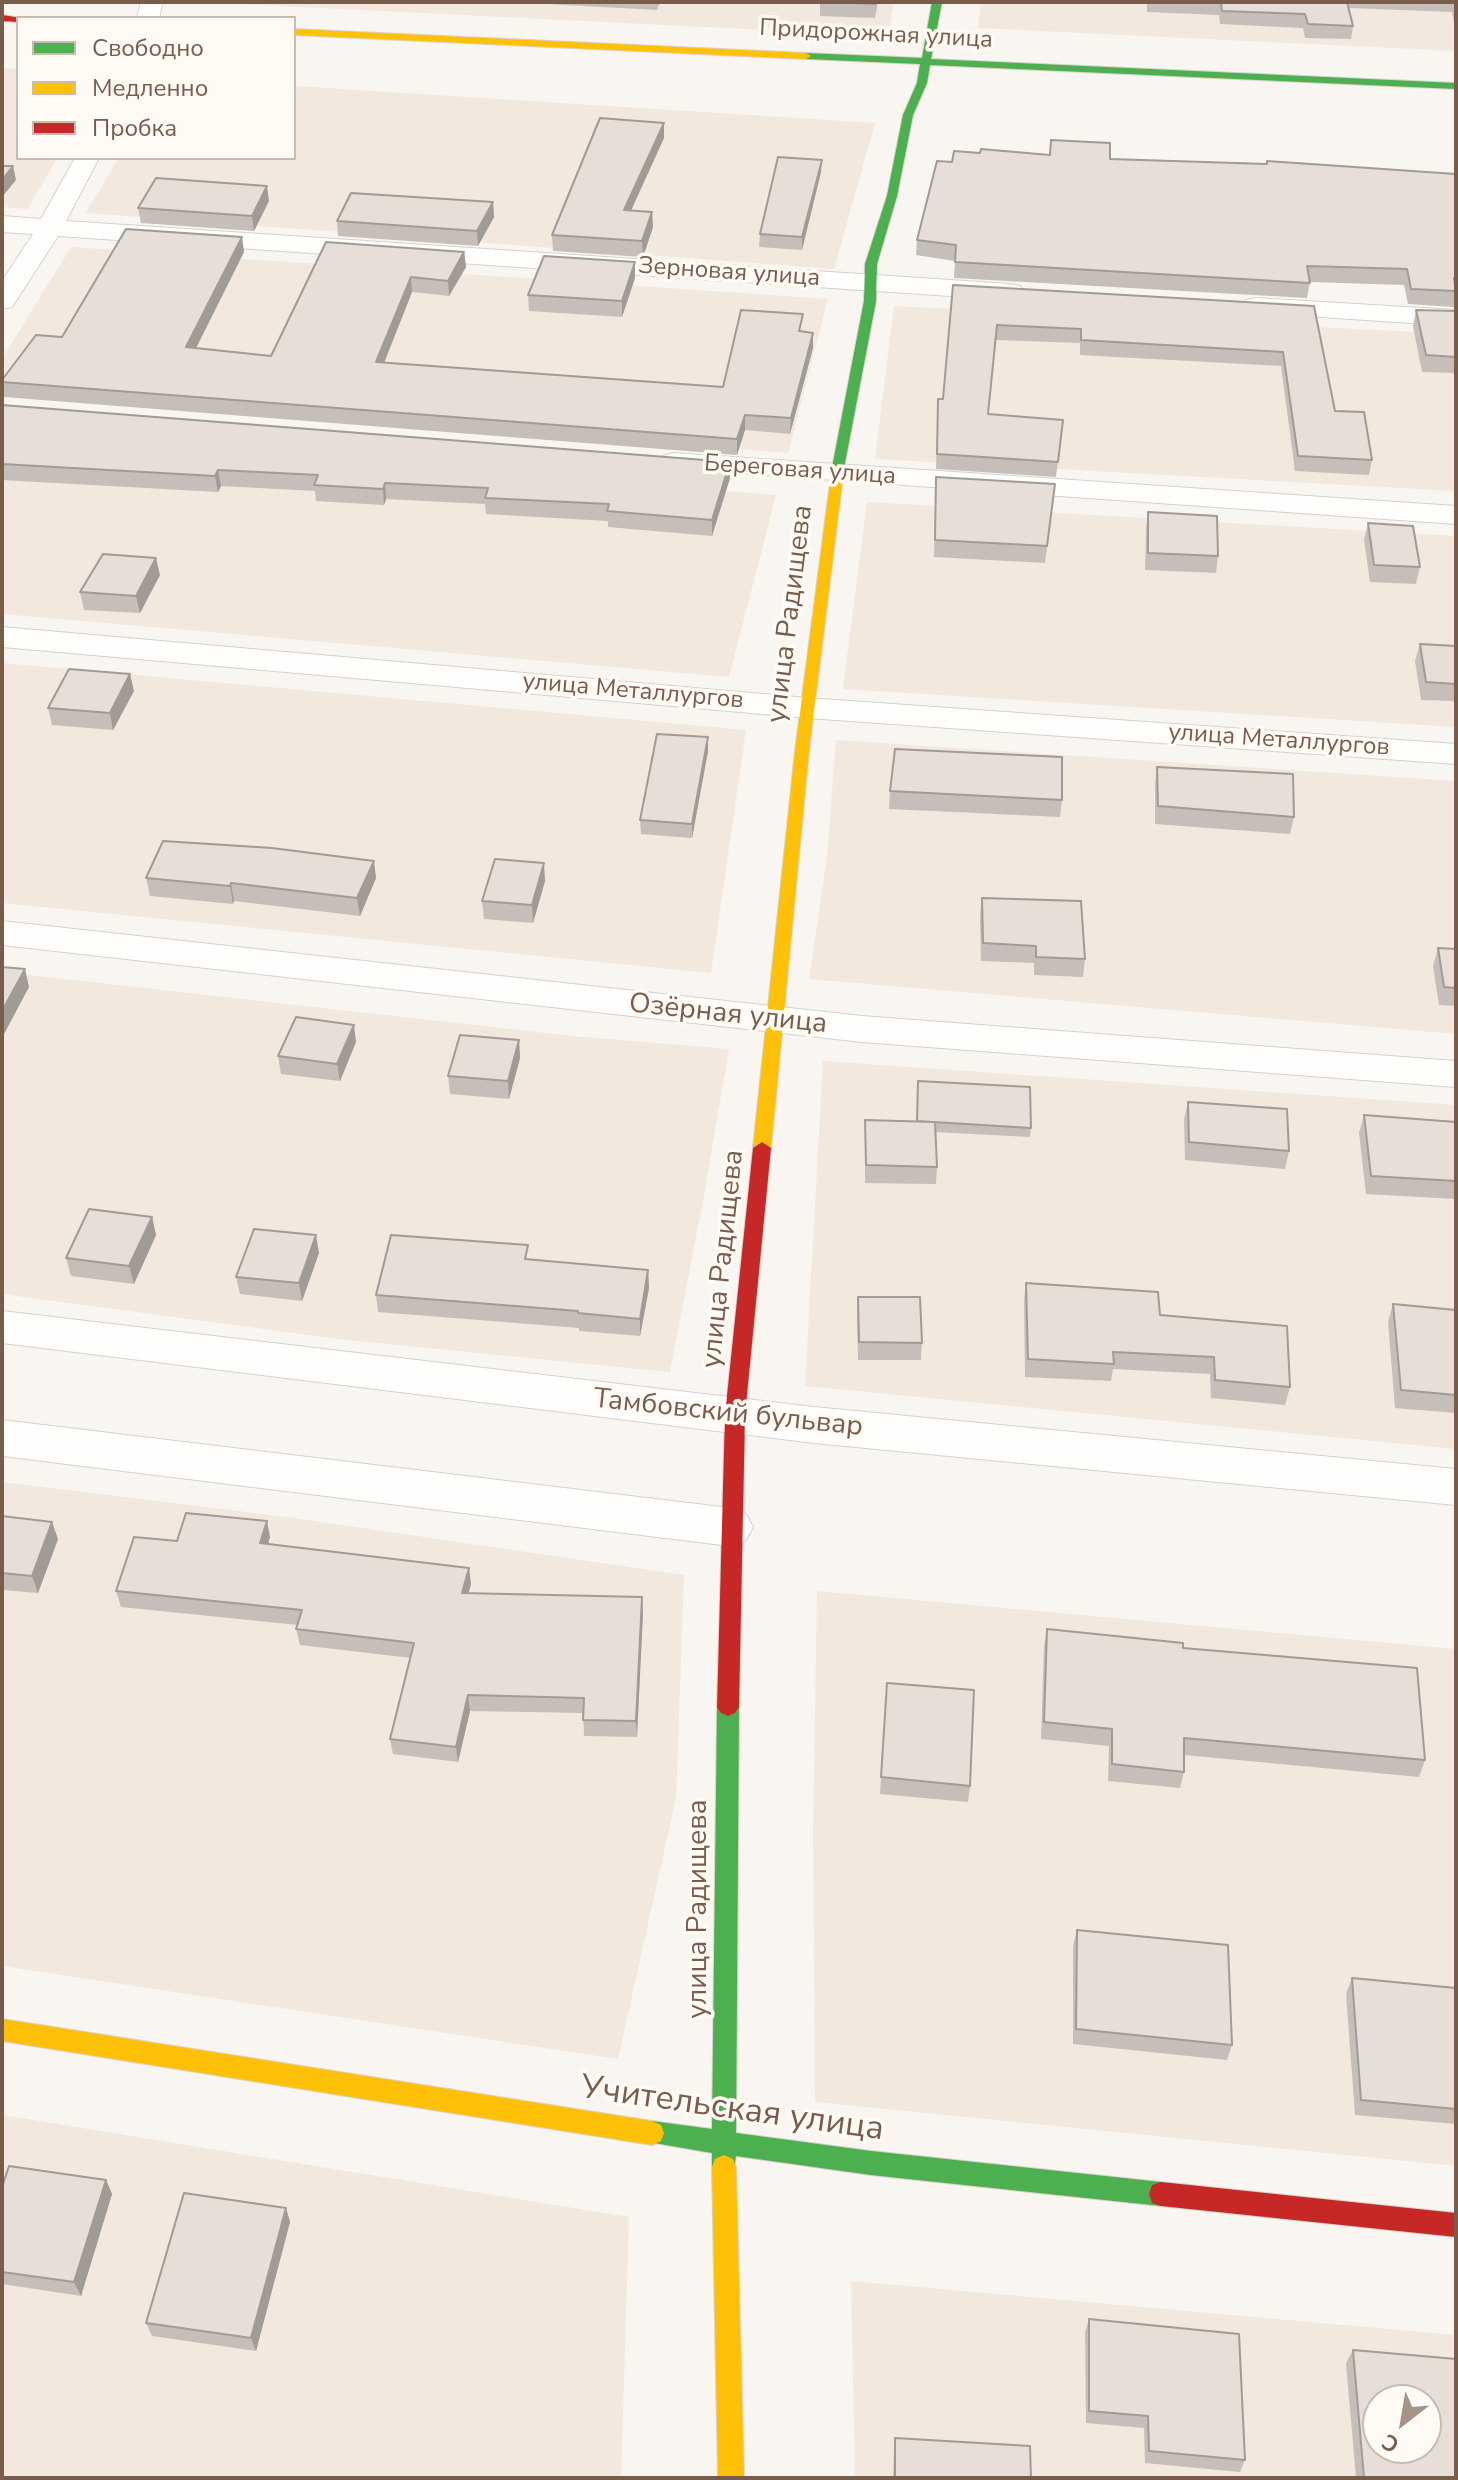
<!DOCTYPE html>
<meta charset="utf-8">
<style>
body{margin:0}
#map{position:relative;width:1458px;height:2480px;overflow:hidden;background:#f9f5f0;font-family:"Nunito Sans",sans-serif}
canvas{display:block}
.frame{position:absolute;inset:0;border:4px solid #7a5c4d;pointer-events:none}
.legend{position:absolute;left:16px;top:16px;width:280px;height:144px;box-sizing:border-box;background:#fffaf3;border:2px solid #cabbb1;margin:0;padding:10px 14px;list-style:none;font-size:24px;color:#7a5c4d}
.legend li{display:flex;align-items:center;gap:16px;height:40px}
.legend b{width:40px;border:2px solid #cabbb1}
.north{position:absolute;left:1362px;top:2384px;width:80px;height:80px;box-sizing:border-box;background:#fffaf3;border:2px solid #cabbb1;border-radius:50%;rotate:211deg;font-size:22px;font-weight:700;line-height:32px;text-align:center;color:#7a5c4d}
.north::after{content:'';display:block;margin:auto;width:28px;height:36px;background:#a69286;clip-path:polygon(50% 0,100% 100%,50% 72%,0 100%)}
</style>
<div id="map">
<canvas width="1458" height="2480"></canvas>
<div class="frame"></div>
<ul class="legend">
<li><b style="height:10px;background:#4caf50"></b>Свободно</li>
<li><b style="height:10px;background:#ffc107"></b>Медленно</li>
<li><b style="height:10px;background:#c62828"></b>Пробка</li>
</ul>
<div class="north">С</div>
</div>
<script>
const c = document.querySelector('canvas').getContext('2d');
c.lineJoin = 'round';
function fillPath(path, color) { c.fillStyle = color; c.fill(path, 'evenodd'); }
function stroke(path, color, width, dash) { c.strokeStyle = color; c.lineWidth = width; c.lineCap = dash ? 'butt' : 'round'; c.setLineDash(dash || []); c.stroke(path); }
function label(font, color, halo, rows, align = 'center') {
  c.font = font + ' "Nunito Sans",sans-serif'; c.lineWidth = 7; c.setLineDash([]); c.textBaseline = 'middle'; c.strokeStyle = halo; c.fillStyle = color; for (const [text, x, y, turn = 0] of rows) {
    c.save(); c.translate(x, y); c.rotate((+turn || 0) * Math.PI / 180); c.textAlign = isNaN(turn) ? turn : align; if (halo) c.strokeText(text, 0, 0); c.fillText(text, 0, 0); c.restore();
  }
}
fillPath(new Path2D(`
 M199,2H894L888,36Z
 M981,2H1456V51L978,28Z
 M2,68L18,69V158H57L28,209L2,207Z
 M294,86L875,123L834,269L86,213L119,158H294Z
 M71,247L828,299L788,453L2,387V359Z
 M894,306L1456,334V491L875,459Z
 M2,434L776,495L729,677L2,614Z
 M867,502L1456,536V727L843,689Z
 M2,663L746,730L711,973L2,903Z
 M836,740L1456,781V1034L809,979L827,857Z
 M2,972L572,1036L729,1049L703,1201L670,1372L347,1340L2,1294Z
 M823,1061L1456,1105V1449L805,1386Z
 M2,1482L287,1517L684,1575L676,1798L618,2059L2,1966Z
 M817,1591L1456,1649V2166L815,2102L813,1831Z
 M2,2115L629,2217L621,2478H2Z
 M851,2281L1456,2335V2478H855ZM1378,2400H1426V2448H1378Z`), '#f2e8de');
const street = new Path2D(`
 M141,2H163L159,18H137Z
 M75,158H99L66,221L1010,284L1020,286L1024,292L1020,298L1010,300L58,236L12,307L2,309V281L33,234L2,232V216L41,219Z
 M1256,298L1456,310V326L1246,312L1242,306L1246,300Z
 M673,453L1456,506V524L663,468L658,462L663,456Z
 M2,627L808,698L1456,744V764L808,718L2,647Z
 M2,921L862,1016L1456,1061V1087L862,1042L2,945Z
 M2,1311L814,1407L1456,1469V1505L814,1443L2,1343Z
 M2,1420L730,1508L746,1514L753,1527L746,1540L730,1546L2,1456Z`);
const fast = new Path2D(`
 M932,2H942L931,59L1456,83V89L930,65L927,83L913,115L897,196L877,264L876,301L844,468L838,472L832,468L864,301L865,264L887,196L903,115L917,83L920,64L806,59L801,56L806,53L922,58Z
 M728,1698L735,1701L739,1707L736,2133L871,2151L1161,2182L1170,2185L1173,2194L1170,2203L1161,2206L871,2175L736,2156L733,2175L724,2179L715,2175L712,2167V2153L643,2141L640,2133L643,2125L652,2121L712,2129L717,1707L721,1701Z`);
const slow = new Path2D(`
 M294,29L806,53L811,56L806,59L294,35Z
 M838,464L844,468L809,751L771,1148L762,1154L753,1148L795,751L832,468Z
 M2,2019L652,2121L661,2125L664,2133L661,2141L652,2145L2,2041Z
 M724,2155L733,2159L736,2167L744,2478H718L712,2167L715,2159Z`);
const jam = new Path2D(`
 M2,15L22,18H18V22L2,21Z
 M762,1142L771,1148L745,1415L739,1707L735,1713L728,1716L721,1713L717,1707L725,1415L753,1148Z
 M1161,2182L1456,2213V2237L1161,2206L1152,2203L1149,2194L1152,2185Z`);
stroke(street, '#d7d1cb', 2);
stroke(fast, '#d9d2cb', 2);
stroke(slow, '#d9d2cb', 2);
stroke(jam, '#d9d2cb', 2);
fillPath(street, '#fefefd');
fillPath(fast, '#4caf50');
fillPath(slow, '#ffc107');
fillPath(jam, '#c62828');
fillPath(new Path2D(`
 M510,2H660L657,10Z
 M820,2H878L875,18L820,16Z
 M1147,2H1456V31L1452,12L1349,8L1353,26L1351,39L1305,38L1303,28L1220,24L1219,15L1147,12Z
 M664,138L631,210L652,212L653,227L643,257L553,251L552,235Z
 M1051,140L1110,159L1267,164V161L1456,174V297L1454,307L1408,304L1404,285L1310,282L1307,298L954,278L955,261L916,255L917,240L952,162L1049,155Z
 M821,172L802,250L759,247L760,234Z
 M269,201L254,231L141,223L138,208Z
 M493,202L494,217L478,246L338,236L337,221Z
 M326,242L464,252L466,267L449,296L412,292L384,363L723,387L803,329L802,332L813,333V348L790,434L745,430L737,455L4,397L2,380L62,337L244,252L196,348L271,356Z
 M635,278L622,317L529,311L528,295Z
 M953,285L1314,306L1335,411L1372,460L1369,475L1295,471L1281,366L1080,355V343L995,340L988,414L1063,420L1056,477L936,469L938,399H943Z
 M1416,310L1456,311V373L1422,372L1413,326Z
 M2,405L730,478L712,536L608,527V521L486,514L485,504L386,499L384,505L316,501L315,491L221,486L218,492L2,480Z
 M936,477L1055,484L1045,563L934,557Z
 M1148,512L1218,556L1216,573L1145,570L1146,529Z
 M1368,523L1420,567L1416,584L1370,582L1364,540Z
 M160,575L140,613L84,610L80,592Z
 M1420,644L1456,646V701L1421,700L1415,661Z
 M134,691L113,730L52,725L48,708Z
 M708,751L692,838L641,834L640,820Z
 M1157,767L1294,817L1290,834L1155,824V784Z
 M890,791L1062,800L1060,817L889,809Z
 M146,878H376L360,916L234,901L233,904L150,896Z
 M545,881L533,923L484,919L482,901Z
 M982,898L1085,959L1083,977L1034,975V963L981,961L980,915Z
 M1438,948L1456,949V1006L1439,1005L1433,966Z
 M519,1040L520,1058L509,1099L450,1094L448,1076Z
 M356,1042L340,1081L281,1074L278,1056Z
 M1188,1102L1289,1151L1285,1169L1185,1160L1184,1119Z
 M1364,1115L1456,1122V1199L1366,1194L1359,1133Z
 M865,1120L917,1121L1031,1128L1030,1137L935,1132L937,1167L936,1184L865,1183Z
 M152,1217L156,1235L134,1284L71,1276L66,1258Z
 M319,1253L302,1301L240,1294L236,1277Z
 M529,1259L648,1270L649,1288L640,1336L579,1331V1328L378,1312L376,1295Z
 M1026,1283L1160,1315L1290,1387L1285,1405L1211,1398L1210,1374L1113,1369L1111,1381L1025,1377L1024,1300Z
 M858,1297L922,1343L921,1360H858L857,1314Z
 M1393,1304L1456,1310V1413L1395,1408L1388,1322Z
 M2,1516L58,1539L38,1593L2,1590Z
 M270,1537L268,1544L471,1584L468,1593L643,1613L637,1737L584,1736L583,1713L470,1711L458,1762L393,1754L390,1739L411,1658L300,1645L296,1629L298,1625L121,1607L116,1591L177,1541Z
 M1047,1629L1183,1648L1425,1760L1419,1777L1184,1755V1772L1180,1788L1108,1781L1109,1746L1041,1739L1044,1646Z
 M887,1683L970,1786L968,1802L880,1794Z
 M1077,1930L1232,2045L1227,2060L1073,2044V1946Z
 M1352,1978L1456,1988V2124L1355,2115L1346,1994Z
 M106,2180L112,2194L81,2296L2,2284V2187Z
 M286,2208L290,2222L256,2351L152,2336L146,2323Z
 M1089,2319L1245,2460L1240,2472L1145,2463L1144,2428L1086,2423L1085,2332Z
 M1353,2350L1456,2478H1356L1346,2363Z
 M895,2438L1031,2478H893L894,2450Z`), '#c6bfb9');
fillPath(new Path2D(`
 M664,123V138L624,226V210Z
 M822,160L821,172L802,250V237Z
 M13,166L16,180L2,197V180Z
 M267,186L269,201L254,231L252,216Z
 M493,202L494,217L478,246L477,231Z
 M652,212L653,227L643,257L642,241Z
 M242,237L244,252L189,362L186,347Z
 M464,252L466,267L449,296L448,281Z
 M635,262V278L622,317V301Z
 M411,277L412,292L378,378L376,362Z
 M813,333V348L790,434L791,418Z
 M745,415V430L737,455V439Z
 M730,462V478L712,536V520Z
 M218,470L221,486L218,492L215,476Z
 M385,483L386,499L384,505L383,489Z
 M156,558L160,575L140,613L136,596Z
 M130,674L134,691L113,730L110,713Z
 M708,737V751L692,838V824Z
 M374,861L376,878L360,916L357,898Z
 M544,863L545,881L533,923L532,905Z
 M231,883L234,901L233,904L230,886Z
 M25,969L29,987L2,1038V1011Z
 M354,1025L356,1042L340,1081L337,1064Z
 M519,1040L520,1058L509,1099L508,1081Z
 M152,1217L156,1235L134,1284L129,1266Z
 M316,1235L319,1253L302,1301L299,1283Z
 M648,1270L649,1288L640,1336V1319Z
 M267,1521L270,1537L264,1559L260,1543Z
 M52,1522L58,1539L38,1593L32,1576Z
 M469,1568L471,1584L464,1609L462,1593Z
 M642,1597L643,1613L637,1737L636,1721Z
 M468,1695L470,1711L458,1762L456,1747Z
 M106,2180L112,2194L81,2296L74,2282Z
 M286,2208L290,2222L256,2351L251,2338Z`), '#a19b96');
const building = new Path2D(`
 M837,2H876L875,4Z
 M1221,2H1347L1353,26L1308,24L1305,14L1222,11Z
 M600,118L664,123L624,210L652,212L642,241L552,235Z
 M1051,140L1110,143V159L1267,164V161L1456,174V278H1454L1456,291L1411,289L1407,269L1307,266L1310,283L955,262L956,245L917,240L937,161L952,162L954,151L980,153L981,149L1050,155Z
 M778,157L822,160L802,237L760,234Z
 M2,166H13L2,180Z
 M156,178L267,186L252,216L138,208Z
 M351,193L493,202L477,231L337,221Z
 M126,229L242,237L186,347L271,356L326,242L464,252L448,281L411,277L376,362L723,387L741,310L803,314L799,331L813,333L791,418L745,415L737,439L2,382V380L36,335L62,337Z
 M544,256L635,262L622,301L528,295Z
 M953,285L1314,306L1335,411L1364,412L1372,460L1298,456L1283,352L1081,340V329L997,325L988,414L1063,420L1058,462L937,454L938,399H943Z
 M1416,310L1456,311V357L1426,355Z
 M2,405L730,462L712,520L607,511L609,504L485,498L488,488L385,483L383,489L314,485L318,475L218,470L215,476L2,464Z
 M936,477L1055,484L1047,546L935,540Z
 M1148,512L1217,516L1218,556L1148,553Z
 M1368,523L1413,526L1420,567L1374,565Z
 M103,554L156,558L136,596L80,592Z
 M1420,644L1456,646V684L1426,682Z
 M69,669L130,674L110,713L48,708Z
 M657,734L708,737L692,824L640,820Z
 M895,749L1062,757V800L890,791Z
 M1157,767L1293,774L1294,817L1158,806Z
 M163,841L272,848L374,861L357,898L231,883L230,886L146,878Z
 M495,859L544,863L532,905L482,901Z
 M982,898L1081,901L1085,959L1036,957V946L983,943Z
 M1438,948L1456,949V988L1444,987Z
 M2,967L25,969L2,1011Z
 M296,1017L354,1025L337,1064L278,1056Z
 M460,1035L519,1040L508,1081L448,1076Z
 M918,1081L1030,1087L1031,1128L917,1121Z
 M1188,1102L1287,1109L1289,1151L1189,1142Z
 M1364,1115L1456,1122V1181L1371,1176Z
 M865,1120L935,1122L937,1167L866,1165Z
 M89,1209L152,1217L129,1266L66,1258Z
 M254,1229L316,1235L299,1283L236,1277Z
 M391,1235L528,1245L525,1259L648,1270L640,1319L578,1313V1311L376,1295Z
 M1026,1283L1158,1292L1160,1315L1287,1326L1290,1387L1215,1380L1214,1357L1113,1352L1114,1364L1028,1359Z
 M858,1297H920L922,1343L859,1342Z
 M1393,1304L1456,1310V1395L1401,1390Z
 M186,1513L267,1521L260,1543L469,1568L462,1593L642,1597L636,1721L583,1720L584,1698L468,1695L456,1747L390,1739L414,1643L296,1629L302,1610L116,1591L134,1537L177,1541Z
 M2,1516L52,1522L32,1576L2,1573Z
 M1047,1629L1183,1643V1648L1417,1668L1425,1760L1184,1738V1772L1112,1764V1729L1044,1722Z
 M887,1683L974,1690L970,1786L881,1777Z
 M1077,1930L1228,1945L1232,2045L1076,2029Z
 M1352,1978L1456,1988V2109L1361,2100Z
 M9,2166L106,2180L74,2282L2,2272V2187Z
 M184,2193L286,2208L251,2338L146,2323Z
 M1089,2319L1239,2334L1245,2460L1149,2451L1148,2416L1089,2411Z
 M1353,2350L1456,2359V2478H1364ZM1378,2400H1426V2448H1378Z
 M895,2438L1030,2446L1031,2478H895Z`);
fillPath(building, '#e6ded7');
stroke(building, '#a19b96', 2);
label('24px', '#7a5c4d', '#fffaf3', [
 ["Придорожная улица",876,35,3],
 ["Зерновая улица",729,273,4],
 ["Береговая улица",800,471,4],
 ["улица Металлургов",633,692,5],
 ["улица Металлургов",1279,741,4]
]);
label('28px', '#7a5c4d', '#fffaf3', [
 ["улица Радищева",791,614,-83],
 ["Озёрная улица",728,1015,6],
 ["улица Радищева",724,1259,-84],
 ["Тамбовский бульвар",728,1414,6],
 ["улица Радищева",699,1909,-90]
]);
label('34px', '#7a5c4d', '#fffaf3', [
 ["Учительская улица",732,2110,8]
]);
</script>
